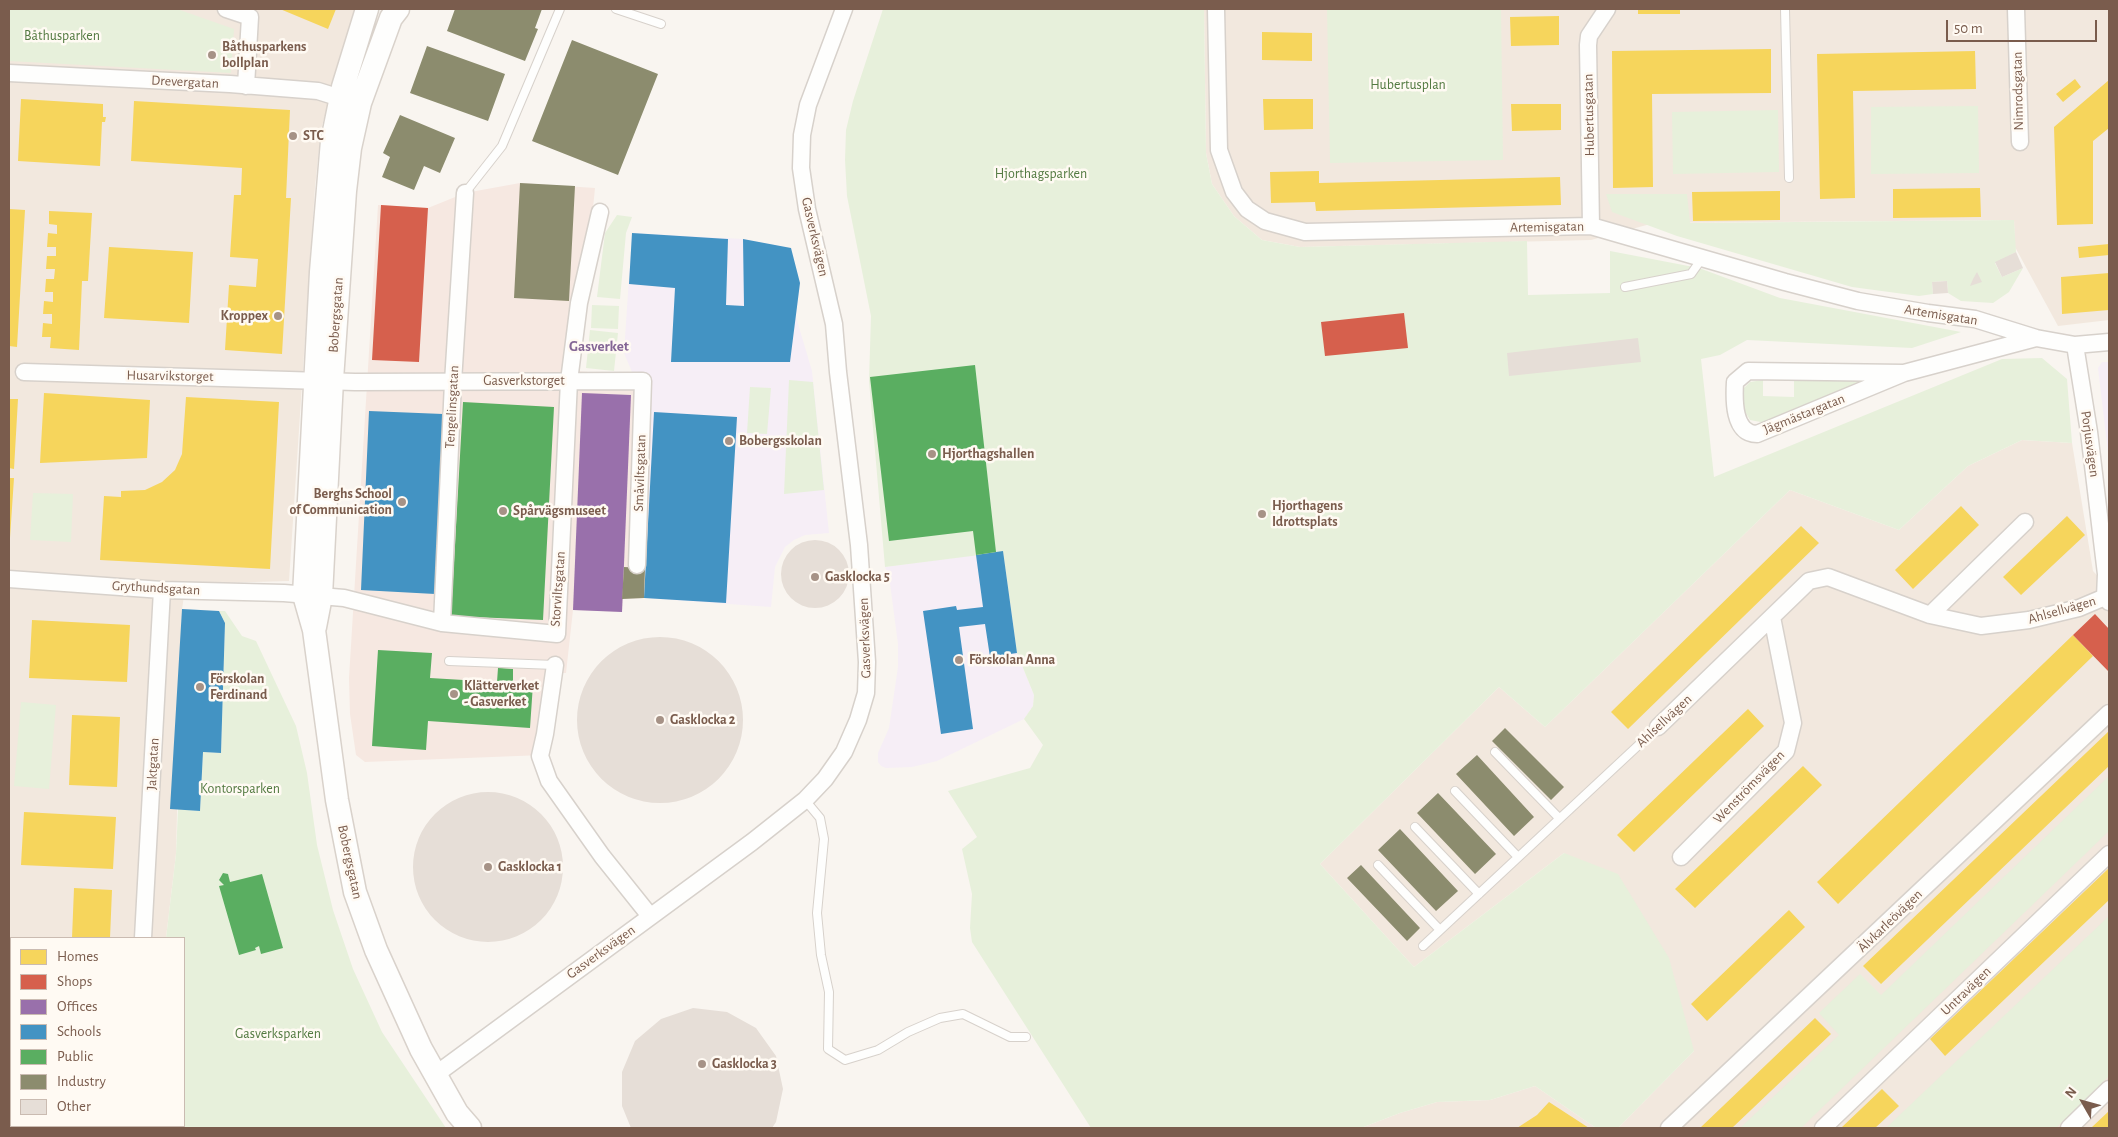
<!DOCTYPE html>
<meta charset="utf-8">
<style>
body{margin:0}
#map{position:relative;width:2118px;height:1137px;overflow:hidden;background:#f9f5f0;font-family:"Alegreya Sans",sans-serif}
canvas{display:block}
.frame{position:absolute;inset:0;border:10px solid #7a5c4d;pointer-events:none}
.legend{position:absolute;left:10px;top:937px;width:175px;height:190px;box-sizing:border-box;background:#fffaf3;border:1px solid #cabbb1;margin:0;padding:6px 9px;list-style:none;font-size:15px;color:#7a5c4d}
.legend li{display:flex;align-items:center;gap:10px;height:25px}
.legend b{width:25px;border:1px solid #cabbb1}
.north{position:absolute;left:2058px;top:1077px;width:50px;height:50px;-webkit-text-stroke:4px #fffaf3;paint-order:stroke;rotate:308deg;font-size:14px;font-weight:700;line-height:20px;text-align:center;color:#7a5c4d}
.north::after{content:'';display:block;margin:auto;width:18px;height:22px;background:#7a5c4d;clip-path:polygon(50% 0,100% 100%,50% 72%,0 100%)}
.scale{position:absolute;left:1946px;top:20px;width:151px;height:22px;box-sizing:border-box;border:2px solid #7a5c4d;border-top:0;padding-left:6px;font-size:15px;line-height:18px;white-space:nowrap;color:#7a5c4d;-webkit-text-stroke:4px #fffaf3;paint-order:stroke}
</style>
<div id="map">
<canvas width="2118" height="1137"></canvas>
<div class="frame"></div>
<ul class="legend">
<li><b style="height:14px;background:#f6d55c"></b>Homes</li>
<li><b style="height:14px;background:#d6604d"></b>Shops</li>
<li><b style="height:14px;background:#9970ab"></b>Offices</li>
<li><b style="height:14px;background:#4393c3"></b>Schools</li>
<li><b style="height:14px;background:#5aae61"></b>Public</li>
<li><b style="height:14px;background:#8c8c6e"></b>Industry</li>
<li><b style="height:14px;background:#e6ded7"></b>Other</li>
</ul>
<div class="north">N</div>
<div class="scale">50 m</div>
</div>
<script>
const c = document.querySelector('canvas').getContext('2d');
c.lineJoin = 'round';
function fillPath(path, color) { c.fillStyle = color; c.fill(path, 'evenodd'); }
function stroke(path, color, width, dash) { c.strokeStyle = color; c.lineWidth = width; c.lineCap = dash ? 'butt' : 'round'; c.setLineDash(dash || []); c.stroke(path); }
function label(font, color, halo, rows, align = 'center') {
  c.font = font + ' "Alegreya Sans",sans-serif'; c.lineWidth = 5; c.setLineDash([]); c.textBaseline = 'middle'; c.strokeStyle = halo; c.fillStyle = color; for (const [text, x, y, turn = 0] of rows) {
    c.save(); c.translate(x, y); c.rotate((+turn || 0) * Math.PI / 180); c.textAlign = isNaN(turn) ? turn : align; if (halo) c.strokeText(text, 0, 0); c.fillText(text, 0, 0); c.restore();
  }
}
fillPath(new Path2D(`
 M9,9H356L321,129L315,187L289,581L186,584L182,609L176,854L166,938H11V1126H176V1128H9Z
 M1204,9H2109V320L2058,326L2015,247L2014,220L1654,223L1591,240L1300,247L1262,240L1234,216L1212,184L1206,153Z
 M2022,440L2072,443L2093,571L2109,588V1128H1618L1694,1051L1564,853L1414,967L1320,864L1499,687L1545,727L1790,490L1899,530L1968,466Z
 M1535,1086L1596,1128H1361L1400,1113L1437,1102L1490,1100Z`), '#f2e8de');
fillPath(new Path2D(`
 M520,183L595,188L577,371L634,376L640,391L635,568H645L644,598L623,599L622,612L573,610L566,673H557L543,755L365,762L356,755L350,714L349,678L378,205L428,208L465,193Z`), '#f6e8e1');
fillPath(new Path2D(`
 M632,233L743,239L791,248L800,283L796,317L812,371L829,533L805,535L794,540L785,547L775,567L771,607L644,598L646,561H635L640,391L624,353Z
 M2102,362H2109V461L2098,368Z
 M1003,551L1017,653L1034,695L1033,706L1024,719L937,761L912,767L886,768L881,766L878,762V753L889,728L898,667V644L889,576L885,567Z`), '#f6eef6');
fillPath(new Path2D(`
 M9,9H177L234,29L231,73L9,61Z
 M883,9H1204L1206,153L1212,184L1234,216L1262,240L1300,247L1527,241L1528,295L1610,293V251L1699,268L1780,298L1961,332L1912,348L1747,340L1720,355L1701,359L1714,477L2002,359L2042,358L2067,379L2072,443L2022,440L1968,466L1899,530L1790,490L1545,727L1499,687L1320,864L1414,967L1564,853L1618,874L1669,958L1694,1051L1618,1128H1596L1535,1086L1490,1100L1437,1102L1400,1113L1361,1128H1091L972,942L970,928L972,894L962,849L977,837L948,791L1030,768L1043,745L1024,719L1033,706L1034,695L1017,653L1003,552L885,567L869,381L871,316L847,196L845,160L846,130L853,101Z
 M1327,9H1501L1503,160L1330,163Z
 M1978,106L1979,173L1871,174V107Z
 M1778,110L1779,172L1673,174L1672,112Z
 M1606,194H1687L1690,223L2014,220L2016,252L1995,263L2002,277L2023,268L2009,292L1993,303L1961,301L1948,293L1947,281L1932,282L1933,294L1919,296L1852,287L1677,236L1612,212Z
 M617,215L632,217L626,233L620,299L597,297L605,233Z
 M592,305L619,306L618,329L591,328Z
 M590,330L618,333L614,371L586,368Z
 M789,380L813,382L824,490L784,494Z
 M1763,380V396L1794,397V380H1873L1766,423L1750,420L1744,410L1742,390L1750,382Z
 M750,387L771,388L767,434L747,433Z
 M33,493L73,494L71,542L30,540Z
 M219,611H225L242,636L256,641L296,726L307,773L317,845L333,910L353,969L382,1032L446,1128H176V1126H184V938H166L176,854L178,809L200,811L203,752L221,753L225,623Z
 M21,702L56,705L49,789L14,786Z
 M2109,776V831L1801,1128H1740L1839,1035L1819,1013L1860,974L1881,995Z
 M2109,916V1076L2056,1128H1886Z`), '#e7f0db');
fillPath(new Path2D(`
 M280,9H336L328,29Z
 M1638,9H1680V14H1638Z
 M1559,16V45L1511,46L1510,17Z
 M1262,32L1312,33V61L1262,60Z
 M1771,49V93L1652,94L1653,187L1613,188L1612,51Z
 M1975,51L1976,89L1853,91L1855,198L1820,199L1817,54Z
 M2075,79L2081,87L2063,102L2056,94Z
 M2109,80V128L2093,141V224L2057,225L2054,127Z
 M21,99L103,104V117H106L105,122H102L100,166L18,161Z
 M1263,99H1313V129L1264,130Z
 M134,101L290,110L286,198H291L282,354L225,350L229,285L256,287L258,259L230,257L234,195H241L242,168L131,161Z
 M1511,104H1561V130L1512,131Z
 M1319,171V183L1560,177L1561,205L1316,211L1315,202L1271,203L1270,172Z
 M1980,188L1981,217L1893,218V189Z
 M1780,191V220L1693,221L1692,192Z
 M9,209L25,210L17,347L9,346Z
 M49,211L92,213L88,281H82L79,350L50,348L51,337H42L43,323L52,324V314H43L44,301L53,302V292H45L46,279H54L55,269H46L47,256H56V247H47L48,233L57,234V225L49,224Z
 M2109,244V255L2079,258L2078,247Z
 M109,247L193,252L189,323L104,318Z
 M2109,273V310L2062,314L2061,277Z
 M44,393L150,400L147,458L40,463Z
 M186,397L279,402L270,569L100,560L104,496L121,497V491L145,490L162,482L175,470L182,454Z
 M9,399H18L14,469L9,468Z
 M9,478H14L10,538H9Z
 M1961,506L1979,525L1913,589L1895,570Z
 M2067,516L2085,535L2021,595L2003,577Z
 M1801,526L1819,543L1628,729L1611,712Z
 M32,620L130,625L127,682L29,678Z
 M2073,635L2093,656L1838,904L1817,882Z
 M1748,709L1764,726L1634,852L1617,835Z
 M72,715L120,717L117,787L69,785Z
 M2109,731V766L1881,984L1863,966Z
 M1803,766L1822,785L1695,908L1675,889Z
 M24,812L116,817L113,869L21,865Z
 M2109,868V900L1945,1056L1930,1039Z
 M74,888L112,890L110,938H72Z
 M1789,910L1805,927L1707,1021L1691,1004Z
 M9,949H11V989H9Z
 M1815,1018L1831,1034L1732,1128H1700Z
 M9,1050H11L10,1089L9,1080Z
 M1882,1089L1899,1106L1875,1128H1841Z
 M1549,1102L1589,1128H1517L1537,1115Z
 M2109,1111V1128H2091Z
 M81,1126H118L119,1128H81Z`), '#f6d55c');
fillPath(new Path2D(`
 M381,205L428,208L419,362L372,360Z
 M1404,313L1408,348L1325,356L1321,322Z
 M2095,614L2109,629V672L2073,635Z`), '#d6604d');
fillPath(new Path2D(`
 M582,393L631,395L622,612L573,610Z`), '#9970ab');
fillPath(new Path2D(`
 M632,233L728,239L726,305L744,306L743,239L791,248L800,283L790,362H671L675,288L629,284Z
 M369,411L443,414L435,594L361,590Z
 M654,412L737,417L726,603L644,598Z
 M1003,551L1017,653L990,657L985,624L959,627L973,729L941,734L923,611L956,606L957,610L983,607L976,555Z
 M182,609L219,611L225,623L221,753L203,752L200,811L170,809Z`), '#4393c3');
fillPath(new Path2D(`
 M975,365L996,552L976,555L973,531L889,541L870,377Z
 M463,402L554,407L543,620L451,616Z
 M378,650L432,653L430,678L497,682L498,668L513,669V683L533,684L530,728L428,721L426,750L372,746Z
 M223,873L228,874L230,882L262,874L283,948L261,954L259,946L255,948L256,950L239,955L219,886L224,885L219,880Z`), '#5aae61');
fillPath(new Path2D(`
 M455,9H542L535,28L538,29L525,61L447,31Z
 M572,40L658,74L618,175L532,141Z
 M427,46L505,74L488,121L410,93Z
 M400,115L455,138L440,173L424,166L414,190L382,177L390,157L383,153Z
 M520,183L575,186L569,301L514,298Z
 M624,567L645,568L644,598L622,599Z
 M1505,728L1564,787L1551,800L1492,741Z
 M1477,755L1534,817L1514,836L1456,774Z
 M1438,793L1496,854L1475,874L1417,813Z
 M1400,829L1458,891L1436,911L1378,850Z
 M1361,865L1420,928L1407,941L1347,878Z`), '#8c8c6e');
fillPath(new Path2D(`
 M2016,252L2023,268L2002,277L1995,262Z
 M1977,272L1982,282L1970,286L1973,279Z
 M1947,281L1948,293L1933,294L1932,282Z
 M1638,338L1641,362L1509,376L1507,353Z
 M781 574a34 34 0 1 1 68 0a34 34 0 1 1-68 0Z
 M577 720a83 83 0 1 1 166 0a83 83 0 1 1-166 0Z
 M413 867a75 75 0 1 1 150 0a75 75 0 1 1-150 0Z
 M693,1008L727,1012L756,1028L776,1056L783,1089L776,1122L772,1128H631L622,1106V1072L635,1041L661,1019Z`), '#e6ded7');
const lane = new Path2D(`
 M616,9L661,24
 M1785,9L1789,178
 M465,193L502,146L560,9
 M1625,287L1691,274L1703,257
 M449,661L555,665
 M1495,752L1559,818
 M1455,791L1518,857
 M805,800L820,818L824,839L817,913L821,955L829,992L828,1049L845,1060L878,1050L908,1032L940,1018L963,1014L1010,1037H1026
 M1415,827L1479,894
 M1378,865L1440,930
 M1423,946L1658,727`);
const street = new Path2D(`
 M226,9L250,17L246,86
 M1216,9L1219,150L1234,192L1247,209L1265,221L1305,232L1591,226L1785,282L1858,301L1928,313L1975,319L2036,338L2075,345L2109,342
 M2016,9L2020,142
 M9,73L230,84L318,91L350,101
 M1591,226L1588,45L1589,36L1607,9
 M2075,345L2089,432L2106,574L2105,597L2109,602
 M24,372L355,382L643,381L637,565
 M1904,373L1748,371L1735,382C1734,399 1733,434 1757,434L1904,373L2036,338
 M9,579L162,590L284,593L344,598L442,623L557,634L569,381L579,303L600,212
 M1930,615L2025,522
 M442,623L453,382L465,193
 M555,665L545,734L540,756L549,781L602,856L650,916
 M1658,727L1809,581L1828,577L1930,615L1981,626L2029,620L2079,608L2105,597
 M1681,857L1786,751L1793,723L1772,617
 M143,938L162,590
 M9,1018H11
 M435,1075L752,842L805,800L825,779L844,752L858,720L866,693L867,662L859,545L838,372L834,324L807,209L801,168L802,135L808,105L844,9
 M154,1126V1128
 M1669,1128L2109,713
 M1823,1128L2109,854
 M2069,1128L2109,1089`);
const secondary = new Path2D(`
 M367,9L343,87L332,141L321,272L304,595L314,630L337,800L355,892L376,950L421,1049L457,1113L470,1128
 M315,627L321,596L332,380L345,191L350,148L360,103L391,18L398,9`);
stroke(lane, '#d7d1cb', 10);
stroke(street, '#d7d1cb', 19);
stroke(secondary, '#d9d2cb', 25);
stroke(lane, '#fefefd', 8);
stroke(street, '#fefefd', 16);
stroke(secondary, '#fefefd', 22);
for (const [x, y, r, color] of [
 [212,55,5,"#a69286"],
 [293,136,5,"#a69286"],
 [278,316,5,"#a69286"],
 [729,441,5,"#a69286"],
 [932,454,5,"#a69286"],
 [402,502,5,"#a69286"],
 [503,511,5,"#a69286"],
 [1262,514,5,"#a69286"],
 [815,577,5,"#a69286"],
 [959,660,5,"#a69286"],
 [200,687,5,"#a69286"],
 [454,694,5,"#a69286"],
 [660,720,5,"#a69286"],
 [488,867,5,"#a69286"],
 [702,1064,5,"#a69286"]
]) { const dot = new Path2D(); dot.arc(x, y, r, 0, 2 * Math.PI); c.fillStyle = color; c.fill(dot); stroke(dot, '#fffaf3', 2); }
label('14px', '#537a41', '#fffaf3', [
 ["Båthusparken",62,36],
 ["Hubertusplan",1408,85],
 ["Hjorthagsparken",1041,174],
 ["Kontorsparken",240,789],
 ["Gasverksparken",278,1034]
]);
label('bold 14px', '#7a5c4d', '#fffaf3', [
 ["Båthusparkens",222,47],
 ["bollplan",222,63],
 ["STC",303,136],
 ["Kroppex",268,316,"right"],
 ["Bobergsskolan",739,441],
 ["Hjorthagshallen",942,454],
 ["Berghs School",392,494,"right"],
 ["of Communication",392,510,"right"],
 ["Hjorthagens",1272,506],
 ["Idrottsplats",1272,522],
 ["Spårvägsmuseet",513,511],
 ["Gasklocka 5",825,577],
 ["Förskolan Anna",969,660],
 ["Förskolan",210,679],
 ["Ferdinand",210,695],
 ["Klätterverket",464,686],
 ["- Gasverket",464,702],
 ["Gasklocka 2",670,720],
 ["Gasklocka 1",498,867],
 ["Gasklocka 3",712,1064]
], 'left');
label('14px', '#7a5c4d', '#fffaf3', [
 ["Drevergatan",185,82,3],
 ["Nimrodsgatan",2018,91,-91],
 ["Hubertusgatan",1589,115,-91],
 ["Artemisgatan",1547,227,-1],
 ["Gasverksvägen",815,237,77],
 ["Bobergsgatan",336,315,-86],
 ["Artemisgatan",1941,315,9],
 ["Husarvikstorget",170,376,1],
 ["Gasverkstorget",524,381],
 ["Tengelinsgatan",452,407,-87],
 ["Jägmästargatan",1804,414,-22],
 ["Porjusvägen",2090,444,82],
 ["Småviltsgatan",640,473,-88],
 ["Grythundsgatan",156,588,3],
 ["Storviltsgatan",558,589,-86],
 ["Ahlsellvägen",2062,610,-16],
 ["Gasverksvägen",865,638,-92],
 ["Ahlsellvägen",1664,721,-43],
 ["Jaktgatan",153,764,-87],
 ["Wenströmsvägen",1749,787,-46],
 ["Bobergsgatan",350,862,78],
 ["Älvkarleövägen",1890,921,-44],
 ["Gasverksvägen",601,952,-36],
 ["Untravägen",1966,991,-44]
]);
label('bold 15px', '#846695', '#fffaf3', [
 ["Gasverket",599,346]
]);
</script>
